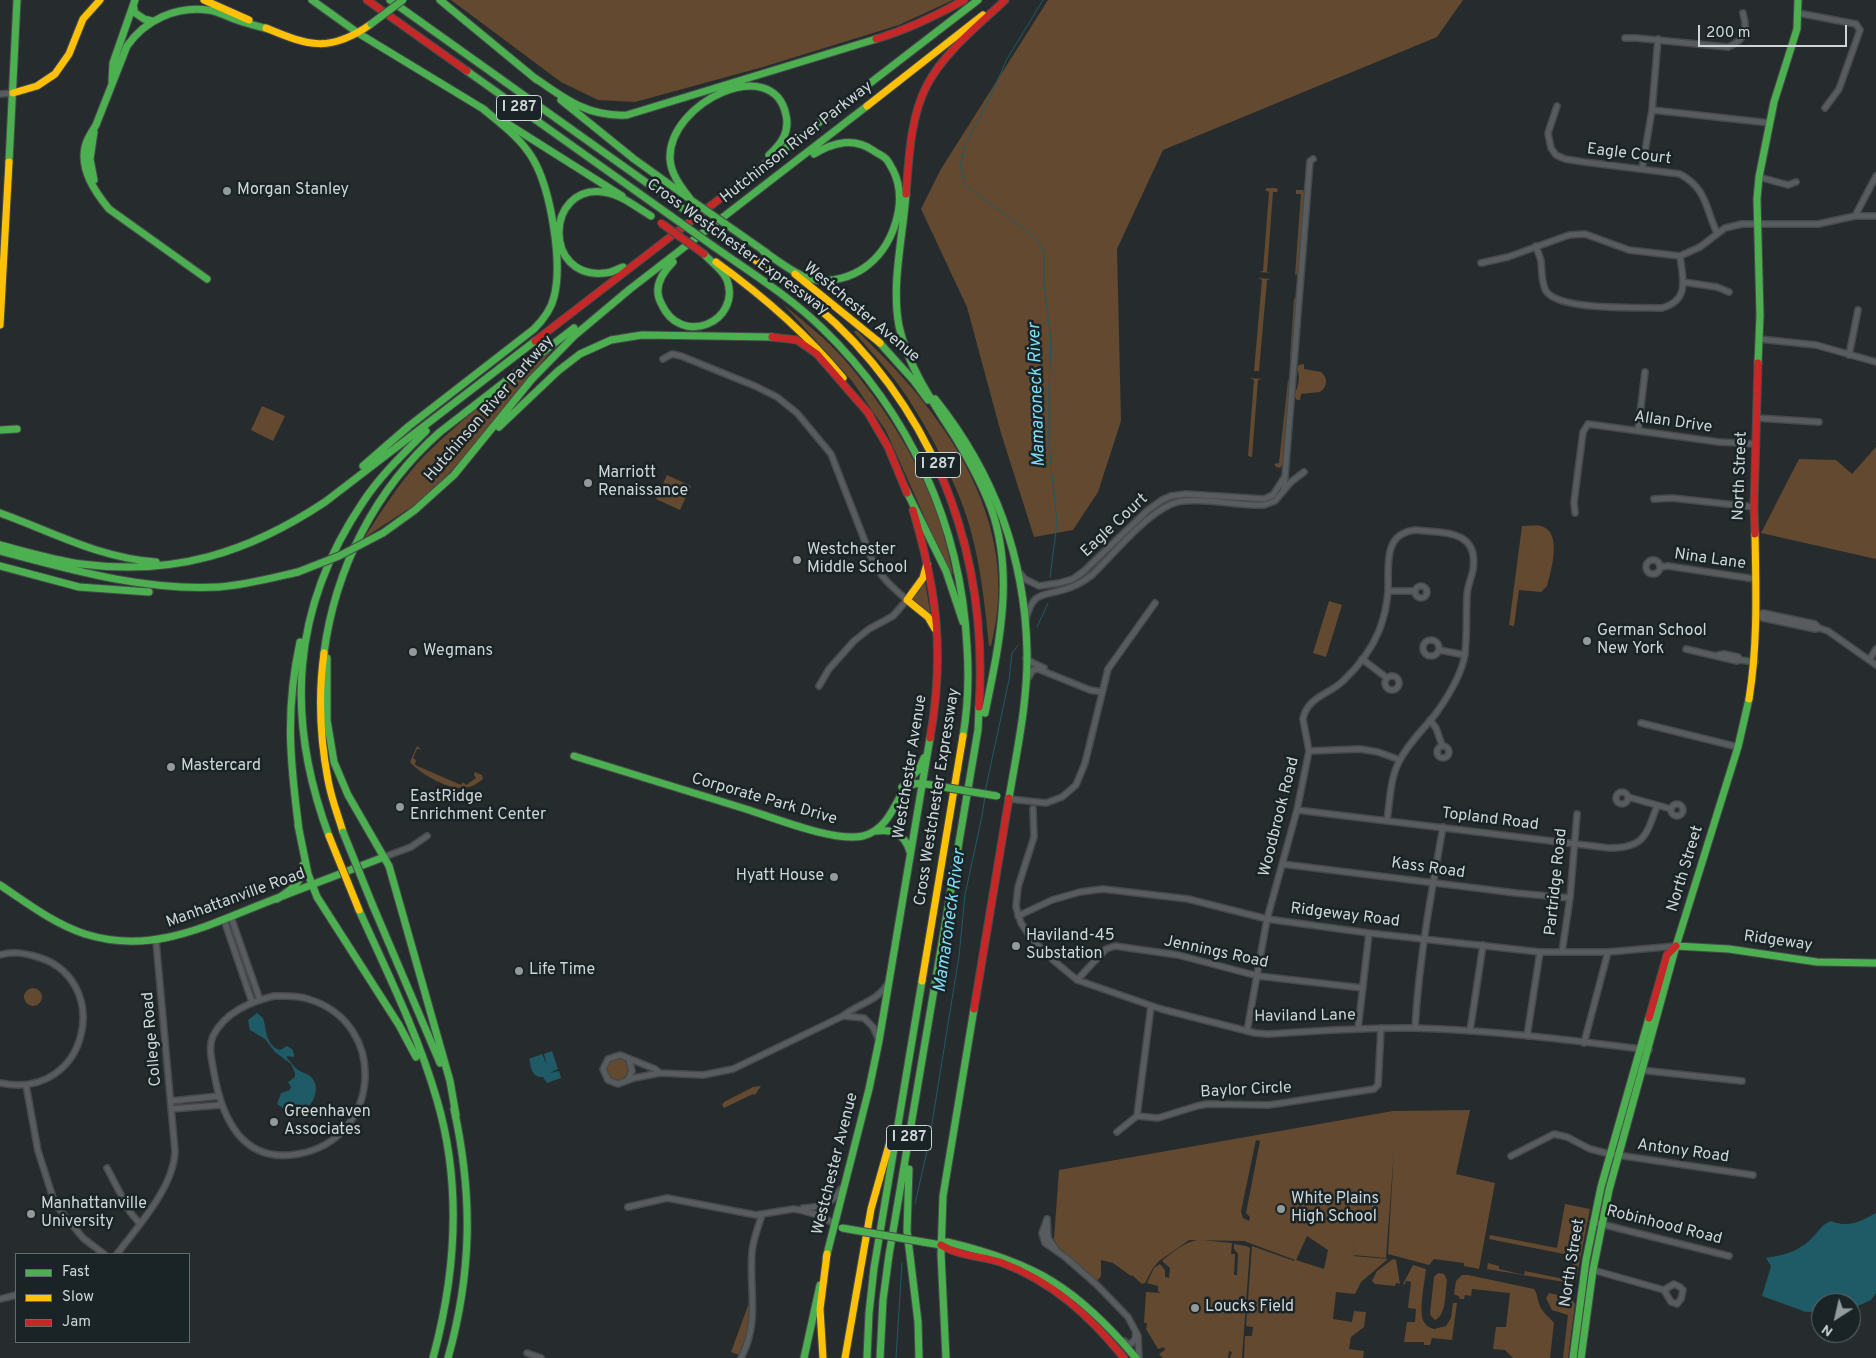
<!DOCTYPE html>
<style>
body{margin:0}
#map{position:relative;width:1876px;height:1358px;overflow:hidden;background:#262c2d;font-family:Overpass,sans-serif}
canvas{display:block}
.legend{position:absolute;left:15px;top:1253px;width:175px;height:90px;box-sizing:border-box;background:#1a2426;border:1px solid #626b6d;margin:0;padding:6px 9px;list-style:none;font-size:15px;color:#ced5d7}
.legend li{display:flex;align-items:center;gap:10px;height:25px}
.legend b{width:25px;border:1px solid #626b6d}
.north{position:absolute;left:1811px;top:1293px;width:50px;height:50px;box-sizing:border-box;background:#1a2426;border:1px solid #626b6d;border-radius:50%;rotate:215deg;font-size:14px;font-weight:700;line-height:20px;text-align:center;color:#ced5d7}
.north::after{content:'';display:block;margin:auto;width:18px;height:22px;background:#939a9c;clip-path:polygon(50% 0,100% 100%,50% 72%,0 100%)}
.scale{position:absolute;left:1698px;top:25px;width:149px;height:22px;box-sizing:border-box;border:2px solid #ced5d7;border-top:0;padding-left:6px;font-size:15px;line-height:18px;white-space:nowrap;color:#ced5d7;-webkit-text-stroke:4px #1a2426;paint-order:stroke}
</style>
<div id="map">
<canvas width="1876" height="1358"></canvas>
<ul class="legend">
<li><b style="height:6px;background:#4caf50"></b>Fast</li>
<li><b style="height:6px;background:#ffc107"></b>Slow</li>
<li><b style="height:6px;background:#c62828"></b>Jam</li>
</ul>
<div class="north">N</div>
<div class="scale">200 m</div>
</div>
<script>
const c = document.querySelector('canvas').getContext('2d');
c.lineJoin = 'round';
function fillPath(path, color) { c.fillStyle = color; c.fill(path, 'evenodd'); }
function stroke(path, color, width, dash) { c.strokeStyle = color; c.lineWidth = width; c.lineCap = dash ? 'butt' : 'round'; c.setLineDash(dash || []); c.stroke(path); }
function label(font, color, halo, rows, align = 'center') {
  c.font = font + ' Overpass,sans-serif'; c.lineWidth = 5; c.setLineDash([]); c.textBaseline = 'middle'; c.strokeStyle = halo; c.fillStyle = color; for (const [text, x, y, turn = 0] of rows) {
    c.save(); c.translate(x, y); c.rotate((+turn || 0) * Math.PI / 180); c.textAlign = isNaN(turn) ? turn : align; if (halo) c.strokeText(text, 0, 0); c.fillText(text, 0, 0); c.restore();
  }
}
fillPath(new Path2D(`
 M451,0H953L899,25L763,67L635,102L598,100L561,82Z
 M1048,0H1463L1437,37L1163,150L1117,249L1121,421L1098,492L1073,530L1034,537L1001,433L967,307L921,209L941,169Z
 M1267,188H1276L1278,190L1277,192H1273L1267,272L1271,273L1259,272L1263,271L1269,192L1265,190Z
 M1296,190H1303L1305,194L1299,274L1295,275L1301,194H1296Z
 M1258,278L1271,279L1267,280L1259,371H1254L1262,280Z
 M1294,298L1296,300L1292,356L1290,358Z
 M783,304C803,321 825,338 843,358C884,405 920,462 940,522C945,538 949,556 953,574H950L886,431L852,381Z
 M856,330C943,411 1024,520 991,646H989C984,597 979,547 961,501C947,465 928,429 907,397C892,374 872,353 854,332Z
 M552,350L479,441L444,479L419,502L364,538C383,509 401,480 425,455C464,416 509,384 552,350Z
 M1304,364V369L1321,372C1328,378 1328,386 1320,392L1301,394L1300,400H1297L1294,396C1298,387 1301,378 1297,369L1299,365Z
 M1250,378L1262,379L1258,380L1252,457L1248,456L1254,380Z
 M1288,380L1290,382L1283,464L1280,468L1276,467L1274,464L1279,463Z
 M262,406L285,416L273,441L251,430Z
 M1876,447V559L1761,533L1799,459L1836,460L1852,474Z
 M667,475L691,486L680,510L656,499Z
 M1522,526C1528,526 1536,525 1541,526C1563,532 1551,571 1547,586L1541,592L1519,590L1514,626L1509,625Z
 M925,582L931,616L912,601V596Z
 M1329,601L1342,605L1326,657L1313,653Z
 M417,746L421,749H417L413,758L416,760L415,765L461,785L463,782L466,785L476,778L474,775L475,772L482,775L483,779C477,784 470,788 462,788C447,789 419,773 410,762Z
 M24 997a9 9 0 1 1 18 0a9 9 0 1 1-18 0Z
 M606 1069a11 11 0 1 1 22 0a11 11 0 1 1-22 0Z
 M761,1086L755,1095L753,1094L724,1108L722,1105L724,1102L753,1087Z
 M1470,1110L1456,1174L1495,1183L1479,1269L1464,1266V1263L1434,1259L1429,1265L1388,1254L1394,1150L1386,1258L1353,1255L1356,1206L1353,1256L1388,1259L1361,1282L1355,1294L1336,1292L1333,1319L1352,1322L1354,1311L1366,1312L1364,1327L1351,1337L1349,1349L1364,1351L1363,1358H1244L1245,1336H1252L1253,1327L1246,1326L1252,1246L1294,1261L1295,1260L1244,1241L1189,1240L1159,1261L1153,1268L1145,1283L1142,1284L1132,1275L1131,1276L1113,1263L1101,1260V1276L1097,1281L1058,1248L1054,1239L1059,1170L1393,1111ZM1256,1140L1260,1141L1246,1213L1250,1217L1249,1221L1243,1218L1241,1211ZM1307,1236L1328,1250L1324,1269L1296,1260Z
 M1565,1204L1590,1209L1576,1280L1570,1283L1487,1269L1488,1263L1499,1266V1269L1524,1275L1525,1271L1564,1279L1570,1278L1574,1256L1489,1239L1490,1235L1557,1248Z
 M1200,1240L1232,1243L1231,1254H1235L1234,1275H1237V1277L1238,1254L1234,1249V1244L1246,1246L1250,1248L1242,1358H1230L1232,1352L1229,1351L1228,1358H1163L1159,1354L1165,1350L1164,1347L1158,1349L1146,1329L1147,1323H1144L1146,1292L1160,1293L1158,1291V1286L1147,1283L1154,1268L1160,1264L1165,1270V1277L1169,1278L1170,1268L1162,1261C1174,1251 1185,1241 1200,1240Z
 M1393,1259L1396,1260L1400,1284L1396,1283L1395,1286L1375,1284L1372,1281L1377,1271Z
 M1413,1265L1426,1269C1425,1280 1418,1313 1424,1322C1426,1326 1430,1328 1434,1329L1446,1326L1451,1318L1453,1303H1457L1452,1340L1432,1338L1430,1345H1424V1342H1404L1407,1322H1415L1416,1309L1408,1308L1411,1282L1406,1281L1405,1284H1403Z
 M1438,1273L1444,1274L1447,1280C1445,1291 1447,1315 1435,1320L1431,1316L1430,1313L1434,1277Z
 M1462,1275H1468L1534,1289C1538,1294 1537,1300 1540,1306C1543,1313 1549,1317 1554,1323L1550,1358H1513L1505,1350L1493,1349L1496,1327H1506L1510,1293L1472,1289L1471,1296L1465,1295L1464,1299H1459L1460,1297L1454,1294L1456,1281Z
 M1549,1293L1571,1298L1575,1304L1568,1358H1563L1568,1315L1552,1310L1546,1298Z
 M749,1297H751L749,1327L739,1355L731,1352L749,1303Z`), '#634930');
fillPath(new Path2D(`
 M257,1013L263,1018C267,1030 265,1045 280,1050L287,1046L292,1049L294,1054V1057L287,1056V1058C291,1062 294,1067 298,1070C304,1074 310,1073 314,1081C320,1092 311,1110 298,1112C290,1114 283,1108 277,1104L281,1093L290,1090L291,1087L288,1082L295,1077V1073L291,1064L275,1052L265,1039L250,1030L248,1020Z
 M552,1051L558,1069L550,1073L559,1071L561,1078L547,1083L543,1077C531,1077 532,1069 529,1059L542,1054L547,1065L544,1054Z
 M1876,1213V1293L1871,1300L1851,1309V1303H1821V1311L1806,1312L1762,1296L1771,1266L1766,1258C1785,1255 1800,1251 1813,1237C1820,1230 1821,1225 1831,1221C1848,1228 1860,1222 1876,1213Z`), '#1f5a67');
stroke(new Path2D(`
 M1043,0L1007,59L987,104L965,145L960,166L965,185L1028,232L1038,241L1044,251V286L1051,339L1049,388V445L1057,523L1050,577
 M1037,627L1048,603
 M985,792L1009,680L1012,653L1018,645
 M915,1204L929,1142L959,956L965,895L982,816L985,796
 M896,1358L902,1263`), '#1f5a67', 1);
const street = new Path2D(`
 M1798,13L1856,24L1860,30L1839,89L1825,108
 M1625,38H1636L1728,47C1745,40 1748,31 1743,13
 M0,94L13,93
 M1557,106L1548,133L1551,148L1556,155L1565,159L1584,162L1680,174C1707,189 1705,207 1717,233
 M1652,110L1770,123
 M1642,169L1652,110L1658,39
 M1759,177L1788,185L1796,182
 M1855,216L1876,176
 M1536,246C1537,251 1540,256 1541,261C1542,271 1541,282 1546,291C1559,311 1638,307 1662,308C1690,300 1683,279 1680,256
 M1481,263L1508,257L1569,235L1585,234L1629,250L1680,256L1700,247L1725,228L1742,224H1818L1855,216H1876
 M1683,282L1717,287L1729,292
 M1759,339L1816,345L1876,362
 M1849,355L1858,310
 M663,359L672,354L681,356L755,386L777,397L797,413L831,454L871,557C879,576 892,587 907,600L893,616L869,629L854,641L829,669L819,686
 M1757,418L1819,422
 M1638,431L1645,372
 M1284,489L1310,161L1313,159
 M1654,499L1672,498L1754,507
 M1575,513L1574,502L1583,432L1588,424L1719,442L1755,444
 M1646 567a7 7 0 1 1 14 0a7 7 0 1 1-14 0Z
 M1661,567L1668,566L1755,579
 M1019,572L1025,579L1039,586L1059,583L1073,579L1084,571L1148,510L1162,500L1171,496L1186,494L1264,499L1273,495L1284,478
 M1415 592a6 6 0 1 1 12 0a6 6 0 1 1-12 0Z
 M1388,591H1415
 M1757,615L1763,618L1815,629L1819,628L1828,631L1876,665
 M1757,615L1763,613L1815,624L1819,628
 M1026,619C1033,592 1041,596 1063,590C1074,587 1083,582 1092,575C1114,554 1153,504 1183,501C1209,498 1237,506 1264,505L1275,501L1291,482L1304,472
 M1423 648a8 8 0 1 1 16 0a8 8 0 1 1-16 0Z
 M1686,649L1737,661L1740,660L1755,662
 M1439,650L1465,655
 M1718,655L1724,654L1738,657L1740,660
 M1026,658L1033,663L1044,668
 M1362,659L1387,678
 M1869,660L1876,649
 M1385 683a7 7 0 1 1 14 0a7 7 0 1 1-14 0Z
 M1027,680L1033,670L1038,669L1090,690L1102,692
 M1430,720L1436,728L1442,745
 M1641,723L1738,747
 M1437 752a6 6 0 1 1 12 0a6 6 0 1 1-12 0Z
 M1309,751L1360,749L1378,752L1400,760
 M1616 798a6 6 0 1 1 12 0a6 6 0 1 1-12 0Z
 M1628,797L1671,809
 M1010,799L1046,803L1062,797L1076,785L1085,763L1108,669L1155,603
 M1671 810a6 6 0 1 1 12 0a6 6 0 1 1-12 0Z
 M1033,809L1034,837L1018,887L1016,907L1021,923L1029,935L1047,955L1077,980L1161,1009L1255,1033L1268,1034C1316,1031 1364,1027 1413,1028C1491,1030 1571,1040 1649,1050
 M1297,810L1609,848C1644,848 1646,836 1657,806
 M384,857L411,847L427,836
 M1282,864L1516,893L1570,898
 M1018,916L1052,900L1080,892L1103,889L1188,899L1267,919L1369,933L1540,952H1608L1676,946
 M231,917L260,1000
 M224,920L252,1002
 M1562,952L1570,898L1577,814
 M0,955C12,951 22,953 34,956C115,976 90,1102 0,1083
 M1077,980L1106,949L1115,946L1178,955L1258,976L1363,988
 M274,996C286,996 297,995 308,999C390,1023 381,1140 298,1154C242,1164 222,1118 214,1073C212,1061 208,1047 213,1036C225,1012 250,1002 274,996Z
 M843,1016L864,1018L873,1027L878,1038
 M1415,1028C1419,960 1431,894 1443,827
 M1358,1029L1369,933
 M1247,1031L1267,919L1297,810L1309,751L1303,719C1307,697 1330,694 1343,681C1358,667 1371,650 1379,631C1384,618 1387,605 1388,591C1389,567 1382,533 1416,530C1445,533 1479,530 1473,570C1471,579 1467,587 1467,596C1466,615 1467,635 1465,654C1462,674 1449,695 1437,712C1425,728 1409,742 1400,760C1390,777 1390,801 1387,820
 M1470,1031L1483,945
 M1527,1036L1540,952
 M1584,1043L1608,952
 M1640,1070L1742,1081
 M660,1073L655,1069L620,1055L608,1059L603,1069L608,1080L618,1084L634,1078L660,1073L703,1075L733,1069L843,1016C857,1004 876,1002 887,985
 M628,1079L632,1071L629,1060
 M26,1085L38,1151L55,1204L83,1238L104,1254
 M171,1101L219,1096
 M171,1109L221,1105
 M1137,1116L1158,1118L1197,1106L1207,1104L1269,1105L1374,1089L1378,1085L1381,1028
 M1137,1116L1151,1006
 M1117,1132L1137,1116
 M1511,1156L1554,1134L1567,1137L1590,1149L1610,1154L1753,1175
 M107,1168L130,1212L140,1224
 M628,1207L667,1198L756,1215L793,1209L800,1210L818,1215L835,1224
 M803,1208C820,1207 832,1205 841,1189
 M1047,1219L1042,1233L1045,1243L1065,1257L1096,1284L1128,1317L1138,1336L1139,1358
 M1047,1219L1048,1238L1057,1251
 M1593,1222L1729,1256
 M117,1254C138,1226 174,1187 175,1151L156,941
 M1593,1270L1664,1290L1671,1302L1677,1304L1681,1299L1683,1290L1680,1287L1674,1284L1664,1290
 M0,1299L16,1295
 M1124,1341L1128,1344L1132,1343L1135,1339L1136,1332
 M527,1353L541,1358
 M741,1358C760,1322 749,1290 752,1252C753,1240 758,1227 762,1215`);
const fast = new Path2D(`
 M312,0L358,33L485,110
 M390,0L682,208
 M440,0L537,80
 M134,8V12L144,19L152,21
 M467,71L671,216
 M535,78C565,99 588,117 627,115L876,39
 M112,81L113,63L135,0
 M561,100L634,159L687,197
 M500,119L622,196
 M94,132L90,159L94,180
 M9,162L17,0
 M739,184L978,0
 M906,194C903,237 891,284 899,326C908,368 935,405 957,440C970,462 982,484 991,508C1015,575 999,645 985,713
 M691,200C682,188 671,175 670,159C668,102 773,53 786,115C790,132 781,144 769,155
 M734,230L767,253
 M713,246C750,272 789,296 822,328C909,412 961,524 967,646C969,676 968,707 963,736
 M763,251C779,261 797,277 817,280C833,282 851,277 864,268C893,248 909,202 893,170C891,167 889,162 887,160C884,156 878,154 874,151C854,137 834,142 814,154
 M673,262C662,273 653,288 661,303C681,349 742,321 727,280C723,270 711,262 704,254
 M623,267C617,269 611,273 605,273C543,280 545,185 603,192C621,194 636,207 651,216
 M207,279L109,209C95,192 80,170 85,147C87,138 92,132 96,125L127,46C145,20 176,6 208,10C217,11 226,16 234,19C245,23 257,26 268,29
 M878,341L914,381L928,400
 M1758,363L1760,315L1757,199L1759,177L1774,102L1797,29L1798,0
 M935,399C994,473 1025,557 1027,651C1028,701 1017,750 1009,798
 M499,427L558,371L580,354L611,340L642,335L772,337
 M0,430L17,429
 M363,466L409,426L534,329C543,320 551,310 554,297C563,263 551,190 533,159C521,138 500,123 482,108
 M906,490L946,571L963,622
 M0,513C53,532 99,558 156,562
 M383,533L415,510L454,475L532,379L574,336L630,289L867,106
 M0,545C27,552 54,560 81,564C174,576 248,553 325,502L535,341
 M0,551C72,570 144,591 219,587C246,585 272,578 298,572
 M0,566L79,587L149,592
 M324,653C335,569 375,489 440,432L574,328
 M327,658V720L334,762L348,795L389,866L450,1081L456,1115
 M574,756C632,774 690,792 749,810C777,819 834,842 863,836C886,830 894,807 904,789C915,780 925,784 937,786
 M902,787L919,769L924,758
 M298,825L308,874L317,897L399,1025L416,1057
 M299,830C290,761 285,711 300,642
 M876,831C893,829 905,834 910,852
 M329,836C285,718 291,608 363,502C380,476 404,453 426,431
 M0,885C27,903 54,924 85,934C152,955 206,926 267,902C306,887 345,872 384,857
 M277,899C291,890 302,883 303,865
 M373,906L440,1063
 M359,910C387,972 418,1034 437,1100C462,1185 456,1273 433,1358
 M1676,946L1729,949L1817,962L1876,963
 M909,1169L907,1231L918,1322L919,1358
 M923,1242L941,1245L947,1242C1036,1263 1077,1288 1136,1358
 M826,1258L869,1089L879,1041L930,738
 M448,1358C472,1272 473,1196 454,1109
 M804,1358L820,1285
 M867,1358L869,1313L874,1268L922,981
 M880,1358L883,1300L889,1255L978,730L979,707
 M946,1358L941,1254L943,1196L974,1009
 M1573,1358L1586,1260L1601,1187L1649,1018
 M1581,1358L1593,1270L1609,1190L1676,946L1738,747L1749,699`);
const slow = new Path2D(`
 M204,0L249,20
 M266,28C309,46 330,53 371,24
 M13,93L37,86L55,74L69,54L83,19L100,0
 M867,106L983,15
 M724,238C755,260 787,281 816,306C871,352 914,412 942,477
 M716,262C763,296 806,333 843,378
 M795,274L880,343
 M0,325L9,162
 M927,564L923,578L907,600L928,617L935,629
 M324,653C318,696 320,738 328,780C331,798 338,815 343,832
 M1749,699C1758,644 1756,590 1755,534
 M922,981L963,736
 M823,1358L820,1309L827,1254
 M845,1358L871,1209L891,1138`);
const jam = new Path2D(`
 M367,0L467,71
 M876,39C909,29 934,17 964,0
 M906,194C909,158 910,118 927,85C945,51 978,26 1005,0
 M772,337L797,340L817,354L870,415
 M535,341L739,184
 M868,413L888,447L907,493
 M942,477C973,551 984,628 979,707
 M913,510C937,591 945,654 930,738
 M1755,534L1754,507L1758,363
 M974,1009L1009,798
 M1649,1018L1667,955L1676,946
 M941,1245C959,1256 981,1256 1000,1262C1052,1281 1090,1316 1124,1358`);
stroke(street, '#454a4b', 8);
stroke(fast, '#454a4b', 9);
stroke(slow, '#454a4b', 9);
stroke(jam, '#454a4b', 9);
stroke(street, '#595c5e', 5);
stroke(fast, '#4caf50', 7);
stroke(slow, '#ffc107', 7);
stroke(jam, '#c62828', 7);
const fastBridge = new Path2D(`
 M371,24L403,0
 M691,200L734,230
 M682,208L724,238
 M671,216L713,246
 M298,572L339,556L383,533
 M937,786L997,796
 M343,832L373,906
 M842,1228L923,1242`);
const slowBridge = new Path2D(`
 M329,836L359,910`);
const jamBridge = new Path2D(`
 M661,223L704,254`);
stroke(fastBridge, '#454a4b', 9, []);
stroke(slowBridge, '#454a4b', 9, []);
stroke(jamBridge, '#454a4b', 9, []);
stroke(fastBridge, '#4caf50', 7);
stroke(slowBridge, '#ffc107', 7);
stroke(jamBridge, '#c62828', 7);
for (const [x, y, r, color] of [
 [227,191,5,"#939a9c"],
 [588,483,5,"#939a9c"],
 [797,560,5,"#939a9c"],
 [1587,641,5,"#939a9c"],
 [413,652,5,"#939a9c"],
 [171,767,5,"#939a9c"],
 [400,807,5,"#939a9c"],
 [834,877,5,"#939a9c"],
 [1016,946,5,"#939a9c"],
 [519,971,5,"#939a9c"],
 [274,1122,5,"#939a9c"],
 [1281,1209,5,"#939a9c"],
 [31,1214,5,"#939a9c"],
 [1195,1308,5,"#939a9c"]
]) { const dot = new Path2D(); dot.arc(x, y, r, 0, 2 * Math.PI); c.fillStyle = color; c.fill(dot); stroke(dot, '#1a2426', 2); }
for (const [x, y, w] of [
 [519,108,45],
 [938,465,45],
 [909,1138,45]
]) { const box = new Path2D(); box.roundRect(x - w / 2, y - 12.5, w, 25, 4); c.fillStyle = '#1a2426'; c.fill(box); stroke(box, '#ced5d7', 1); }
label('bold 15px', '#ced5d7', null, [
 ["I 287",519,108],
 ["I 287",938,465],
 ["I 287",909,1138]
]);
label('16px', '#ced5d7', '#1a2426', [
 ["Hutchinson River Parkway",797,143,-38],
 ["Eagle Court",1629,155,7],
 ["Cross Westchester Expressway",737,248,36],
 ["Westchester Avenue",861,313,40],
 ["Hutchinson River Parkway",490,409,-49],
 ["Allan Drive",1673,423,8],
 ["North Street",1741,476,-88],
 ["Eagle Court",1115,526,-43],
 ["Nina Lane",1710,560,8],
 ["Westchester Avenue",911,767,-81],
 ["Cross Westchester Expressway",938,797,-81],
 ["Corporate Park Drive",764,800,16],
 ["Woodbrook Road",1280,817,-76],
 ["Topland Road",1490,820,7],
 ["Kass Road",1428,869,8],
 ["North Street",1686,869,-73],
 ["Partridge Road",1557,882,-84],
 ["Manhattanville Road",236,899,-20],
 ["Ridgeway Road",1345,916,7],
 ["Ridgeway",1778,942,8],
 ["Jennings Road",1216,953,12],
 ["Haviland Lane",1305,1017,-1],
 ["College Road",153,1039,-95],
 ["Baylor Circle",1246,1091,-3],
 ["Antony Road",1683,1152,8],
 ["Westchester Avenue",836,1164,-76],
 ["Robinhood Road",1664,1226,14],
 ["North Street",1573,1263,-81]
]);
label('16px', '#ced5d7', '#1a2426', [
 ["Morgan Stanley",237,191],
 ["Marriott",598,474],
 ["Renaissance",598,492],
 ["Westchester",807,551],
 ["Middle School",807,569],
 ["German School",1597,632],
 ["New York",1597,650],
 ["Wegmans",423,652],
 ["Mastercard",181,767],
 ["EastRidge",410,798],
 ["Enrichment Center",410,816],
 ["Hyatt House",824,877,"right"],
 ["Haviland-45",1026,937],
 ["Substation",1026,955],
 ["Life Time",529,971],
 ["Greenhaven",284,1113],
 ["Associates",284,1131],
 ["White Plains",1291,1200],
 ["High School",1291,1218],
 ["Manhattanville",41,1205],
 ["University",41,1223],
 ["Loucks Field",1205,1308]
], 'left');
label('italic 18px', '#7cddf5', '#1a2426', [
 ["Mamaroneck River",1038,395,-92],
 ["Mamaroneck River",951,921,-82]
]);
</script>
